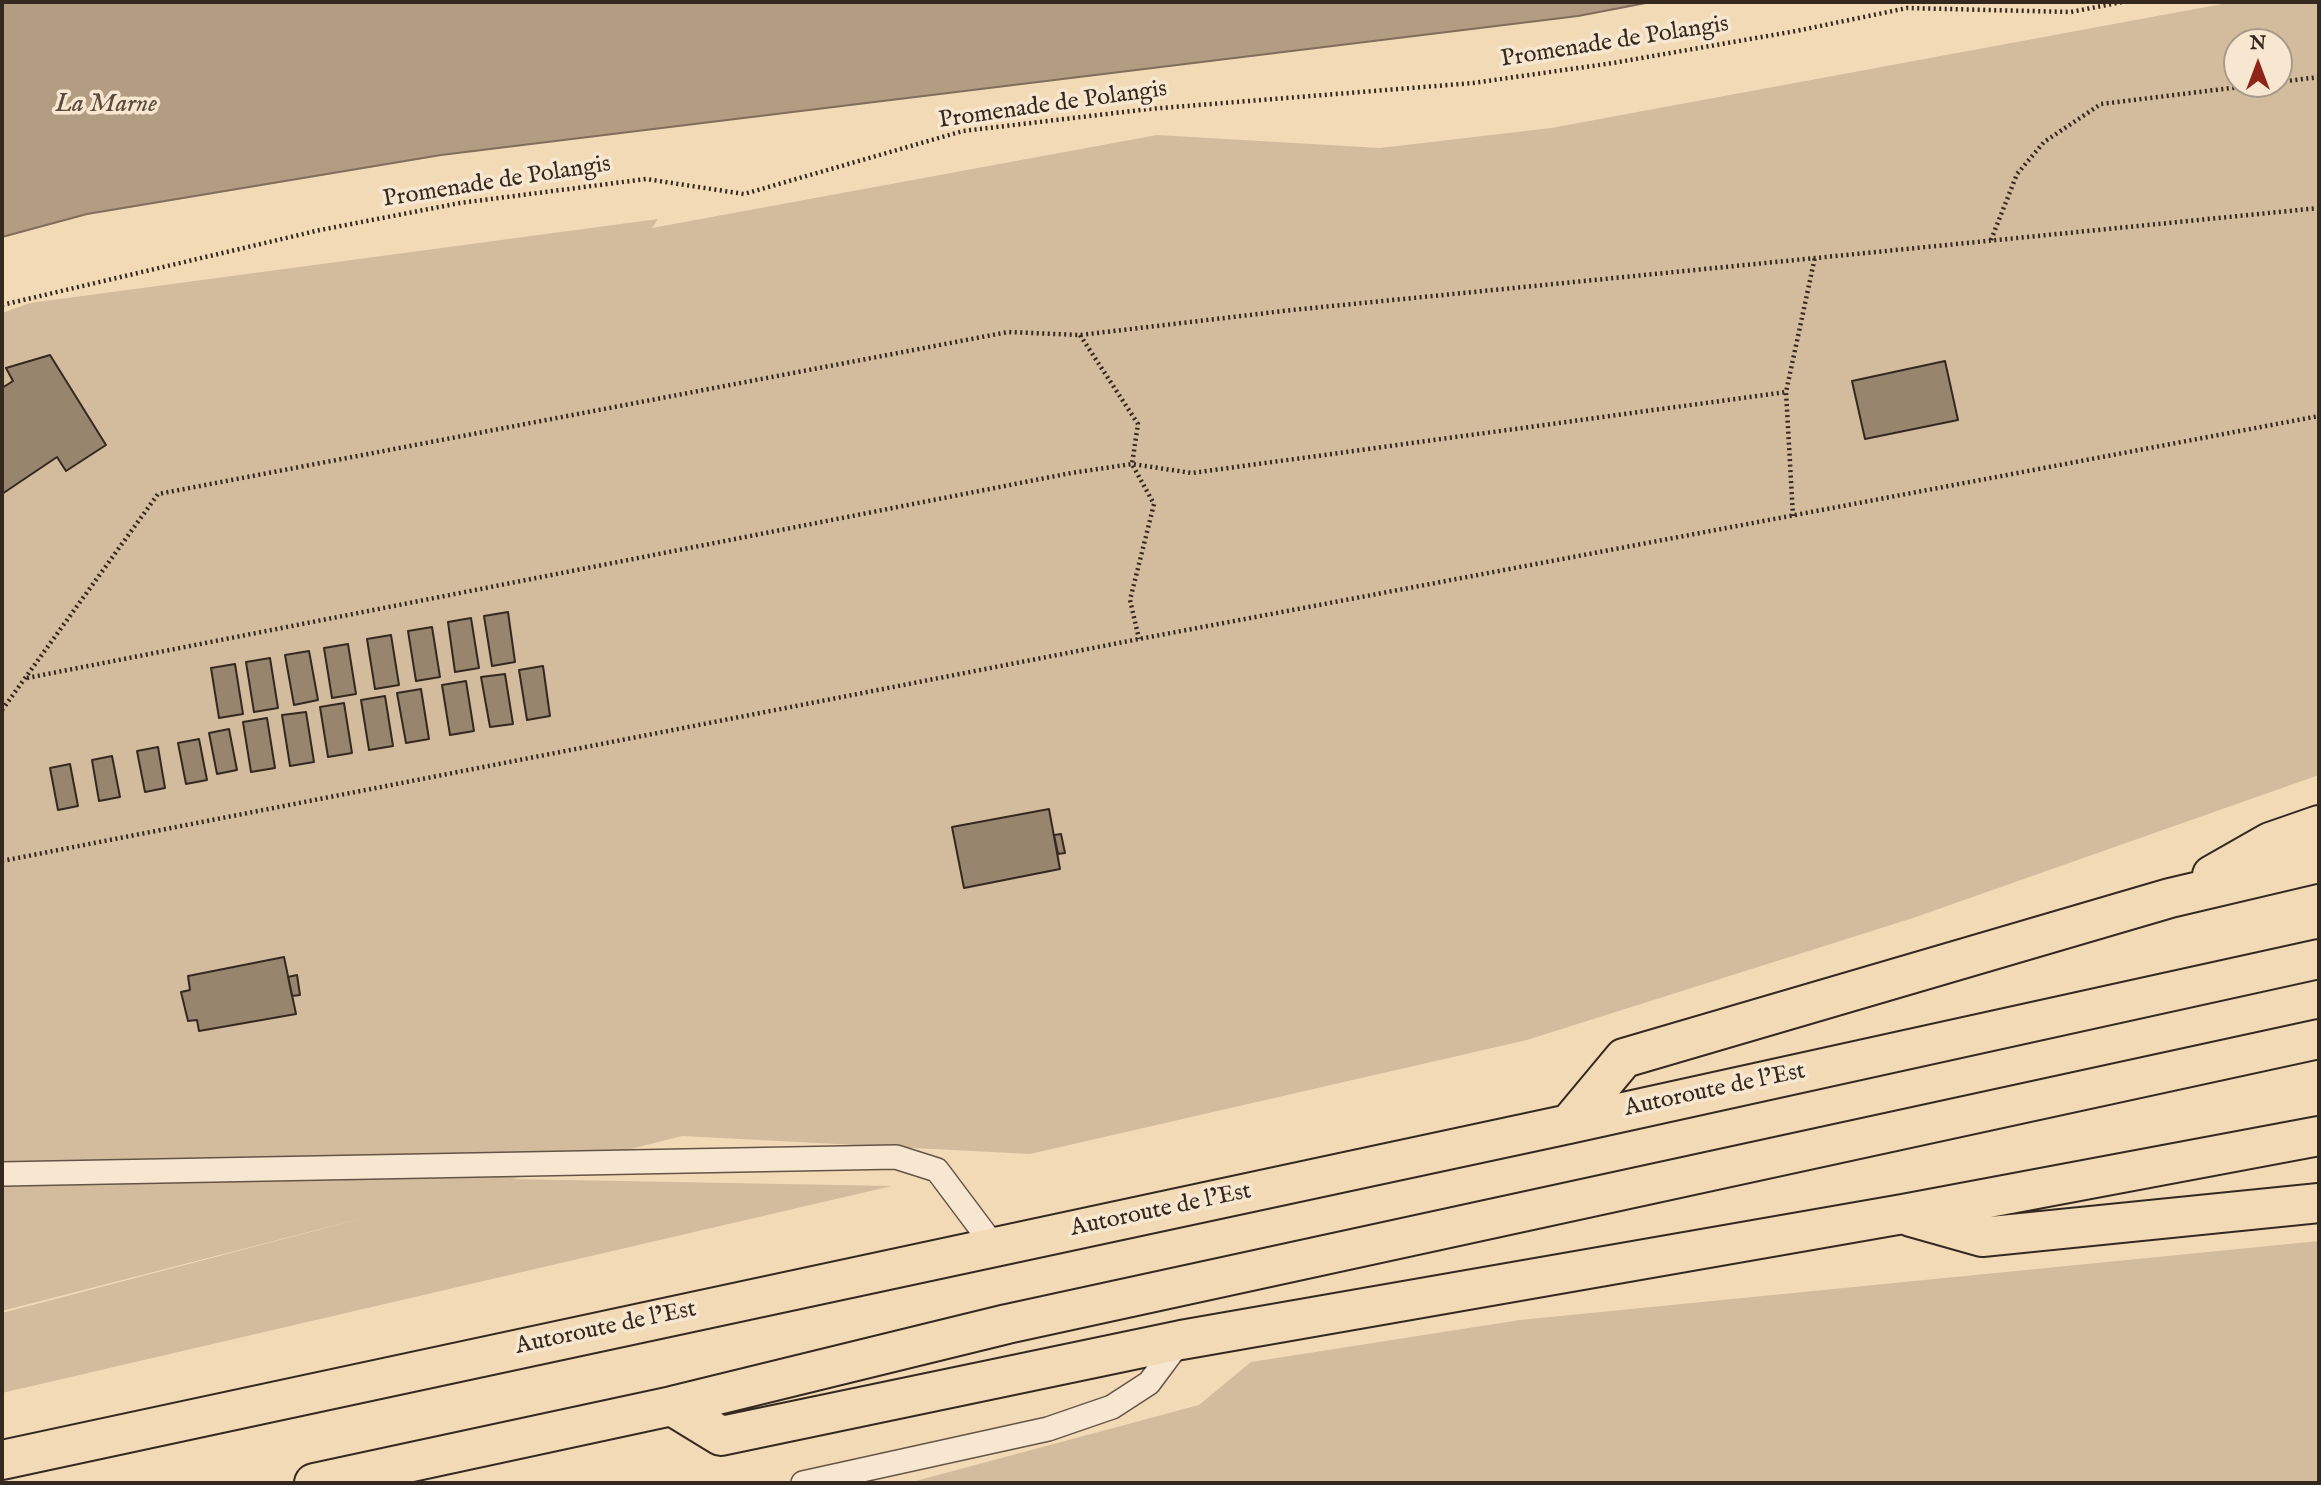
<!DOCTYPE html>
<meta charset="utf-8">
<style>
body{margin:0}
#map{position:relative;width:2321px;height:1485px;overflow:hidden;background:#f3dab7;font-family:"IM FELL English",serif}
canvas{display:block}
.frame{position:absolute;inset:0;border:4px solid #34281f;pointer-events:none}
.north{position:absolute;left:2223px;top:28px;width:70px;height:70px;box-sizing:border-box;background:#f7e7d0;border:2px solid #a99b89;border-radius:50%;rotate:0deg;font-size:19px;font-weight:700;line-height:28px;text-align:center;color:#34281f}
.north::after{content:'';display:block;margin:auto;width:24px;height:32px;background:#8f2418;clip-path:polygon(50% 0,100% 100%,50% 72%,0 100%)}
</style>
<div id="map">
<canvas width="2321" height="1485"></canvas>
<div class="frame"></div>
<div class="north">N</div>
</div>
<script>
const c = document.querySelector('canvas').getContext('2d');
c.lineJoin = 'round';
function fillPath(path, color) { c.fillStyle = color; c.fill(path, 'evenodd'); }
function stroke(path, color, width, dash) { c.strokeStyle = color; c.lineWidth = width; c.lineCap = dash ? 'butt' : 'round'; c.setLineDash(dash || []); c.stroke(path); }
function label(font, color, halo, rows, align = 'center') {
  c.font = font + ' "IM FELL English",serif'; c.lineWidth = 7; c.setLineDash([]); c.textBaseline = 'middle'; c.strokeStyle = halo; c.fillStyle = color; for (const [text, x, y, turn = 0] of rows) {
    c.save(); c.translate(x, y); c.rotate((+turn || 0) * Math.PI / 180); c.textAlign = isNaN(turn) ? turn : align; if (halo) c.strokeText(text, 0, 0); c.fillText(text, 0, 0); c.restore();
  }
}
fillPath(new Path2D(`
 M2233,2H2319V775L1913,918L1527,1040L1030,1154L682,1136L513,1179L892,1186L2,1393V1313L375,1215L2,1311V313L30,303L658,219L652,228L1157,135L1380,148L1551,128ZM2237,42H2279V84H2237Z
 M2319,1241V1483H908L1199,1405L1251,1362L1520,1320Z`), '#d3bc9d');
const water = new Path2D(`
 M2,2H1651L1578,16L441,155L87,214L2,237Z`);
fillPath(water, '#b29d83');
stroke(water, '#806e5b', 2);
const building = new Path2D(`
 M50,355L106,445L66,471L57,457L2,494V388L13,381L6,368Z
 M1945,361L1958,420L1865,439L1852,381Z
 M508,612L515,662L492,666L484,616Z
 M471,618L479,668L455,672L448,622Z
 M432,627L440,677L416,681L408,631Z
 M391,635L399,685L375,689L367,639Z
 M348,644L356,694L332,698L324,648Z
 M309,651L318,700L294,705L285,655Z
 M270,658L278,708L254,712L246,662Z
 M235,664L243,714L219,718L211,668Z
 M543,666L550,716L527,720L519,670Z
 M505,674L513,724L490,727L481,677Z
 M466,681L474,731L450,735L442,685Z
 M421,689L429,739L406,743L397,693Z
 M385,696L393,746L369,750L361,700Z
 M344,703L352,753L328,757L320,707Z
 M306,712L314,762L290,766L282,715Z
 M267,718L275,768L251,772L243,722Z
 M229,729L237,770L217,774L209,733Z
 M199,739L207,780L186,784L178,743Z
 M158,747L165,788L145,792L137,751Z
 M112,756L120,797L99,801L92,760Z
 M70,764L78,806L58,810L50,768Z
 M1049,809L1060,869L964,888L952,827Z
 M1061,834L1065,853L1058,854L1054,835Z
 M284,957L296,1014L199,1031L197,1020L188,1021L181,992L190,990L188,976Z
 M297,975L300,995L292,996L288,977Z`);
fillPath(building, '#97856e');
stroke(building, '#34281f', 2);
const service = new Path2D(`
 M2,1174L896,1157L937,1170L994,1246
 M803,1483L1048,1429L1112,1407L1149,1383L1181,1340`);
const motorway = new Path2D(`
 M2212,875L2270,842L2319,825
 M1569,1124L1624,1058L2170,898L2319,863
 M1911,1217L1982,1237L2319,1203
 M672,1406L721,1436L1181,1340L1903,1214L2319,1136
 M2,1460L1569,1124L2319,959
 M314,1483L672,1406L1007,1324L2319,1039`);
stroke(service, '#645445', 26);
stroke(motorway, '#34281f', 42);
stroke(new Path2D(`
 M2279,82L2319,77
 M1991,240L2017,174L2044,142L2101,104L2264,84
 M2,305L320,230L460,203L646,179L744,194L963,131L1149,109L1473,83L1613,63L1796,31L1907,8L2071,12L2122,2
 M1080,335L1138,424L1132,464L1154,504L1130,600L1139,639
 M1793,516L1786,392L1815,257
 M27,678L1071,473L1132,464L1192,473L1786,392
 M2,710L158,494L1008,332L1080,335L1292,310L2319,208
 M2,861L1139,639L2319,416`), '#34281f', 4.5, [2, 3.5]);
stroke(service, '#f7e7d0', 23);
stroke(motorway, '#f3dab7', 38);
label('24px', '#34281f', '#f7e7d0', [
 ["Promenade de Polangis",1615,43,-9],
 ["Promenade de Polangis",1053,106,-8],
 ["Promenade de Polangis",497,183,-9],
 ["Autoroute de l’Est",1715,1091,-12],
 ["Autoroute de l’Est",1161,1211,-12],
 ["Autoroute de l’Est",606,1329,-12]
]);
label('italic 26px', '#5a4b3d', '#f7e7d0', [
 ["La Marne",106,106]
]);
</script>
